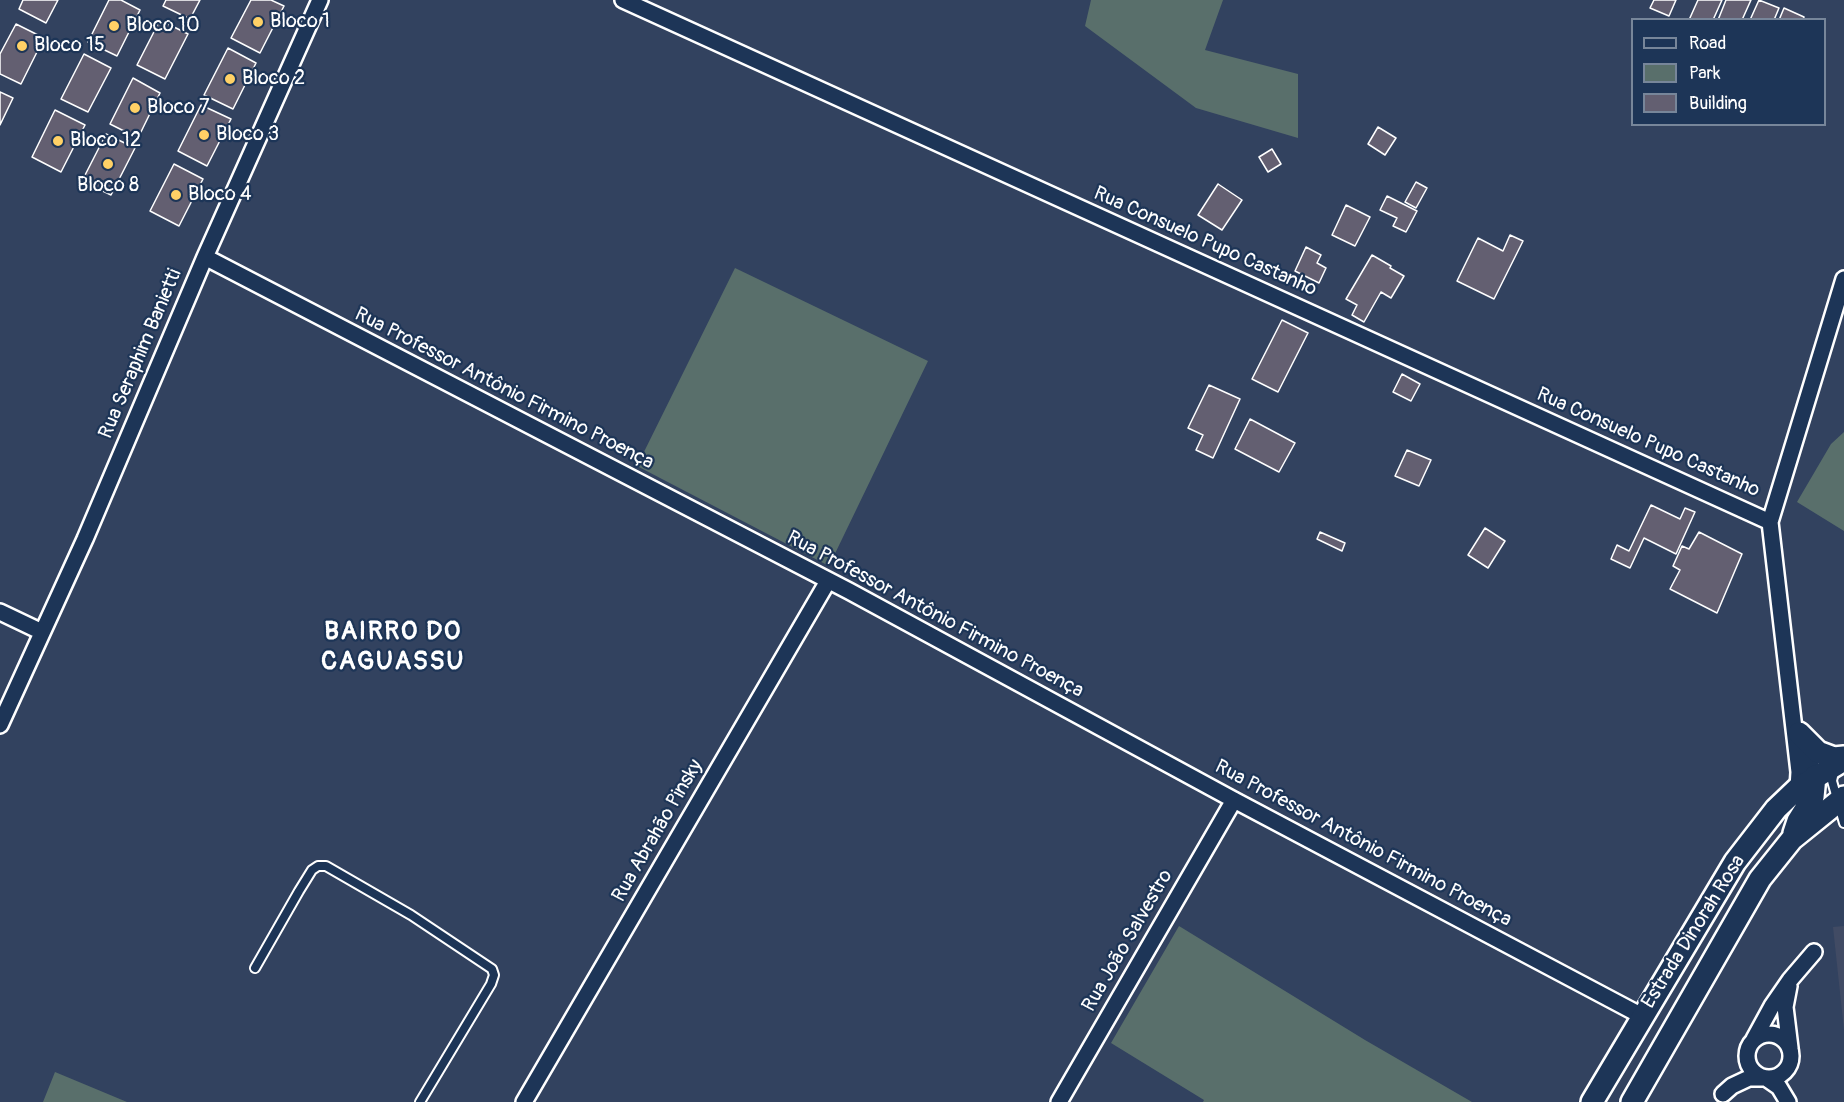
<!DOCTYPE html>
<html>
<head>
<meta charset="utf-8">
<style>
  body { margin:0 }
  #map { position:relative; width:1844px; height:1102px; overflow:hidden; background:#32425f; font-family:Pangolin,sans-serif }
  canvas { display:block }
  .legend { position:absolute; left:1631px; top:18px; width:195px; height:108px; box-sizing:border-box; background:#1d3557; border:2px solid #77869a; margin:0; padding:8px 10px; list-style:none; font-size:18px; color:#fff }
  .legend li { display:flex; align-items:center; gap:12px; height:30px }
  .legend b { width:30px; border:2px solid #77869a }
</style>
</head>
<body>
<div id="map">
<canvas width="1844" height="1102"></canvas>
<ul class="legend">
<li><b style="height:8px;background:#1d3557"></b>Road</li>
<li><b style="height:16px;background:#596f6b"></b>Park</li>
<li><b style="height:16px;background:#635f71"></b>Building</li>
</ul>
</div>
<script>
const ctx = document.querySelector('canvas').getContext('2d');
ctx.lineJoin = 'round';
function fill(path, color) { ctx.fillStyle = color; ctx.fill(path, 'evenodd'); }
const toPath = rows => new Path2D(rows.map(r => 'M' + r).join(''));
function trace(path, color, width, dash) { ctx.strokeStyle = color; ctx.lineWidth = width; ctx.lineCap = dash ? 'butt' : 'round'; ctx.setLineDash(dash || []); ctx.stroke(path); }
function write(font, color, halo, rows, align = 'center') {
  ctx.font = font + ' Pangolin,sans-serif'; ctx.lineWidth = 4.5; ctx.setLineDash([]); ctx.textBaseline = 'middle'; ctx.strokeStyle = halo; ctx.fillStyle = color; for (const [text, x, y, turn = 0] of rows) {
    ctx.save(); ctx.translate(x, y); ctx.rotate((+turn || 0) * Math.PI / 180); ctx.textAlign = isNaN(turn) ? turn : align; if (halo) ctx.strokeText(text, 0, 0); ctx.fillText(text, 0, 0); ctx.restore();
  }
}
fill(toPath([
  [1844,926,1844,1030,1833,927]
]), '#414b64');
fill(toPath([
  [1091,0,1223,0,1205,50,1298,74,1298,138,1196,108,1085,26],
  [735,268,928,361,829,566,637,466],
  [1844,432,1844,531,1797,502,1831,444],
  [1179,926,1365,1040,1472,1102,1203,1102,1204,1100,1111,1043],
  [55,1072,127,1102,43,1102]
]), '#596f6b');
const building = toPath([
  [23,0,58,0,46,23,19,9,23,0],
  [109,0,121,0,140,10,117,56,88,42,109,0],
  [166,0,200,0,190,19,163,6,166,0],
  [251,0,271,0,284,6,260,53,231,38,251,0],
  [1654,0,1676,0,1669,16,1650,8,1654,0],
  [1698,0,1722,0,1713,20,1689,20,1698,0],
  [1726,0,1751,0,1742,20,1718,20,1726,0],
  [1759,0,1779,8,1774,20,1750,20,1759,0],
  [1784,8,1804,17,1803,20,1779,20,1784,8],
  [160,20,188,34,165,79,137,65,160,20],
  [16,24,44,38,21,84,0,74,0,54,16,24],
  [228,48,256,63,233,109,204,95,228,48],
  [84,54,111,68,88,112,61,99,84,54],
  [133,78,160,93,138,138,110,124,133,78],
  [0,92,13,98,0,125,0,92],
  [201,105,231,119,207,166,178,151,201,105],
  [55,110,85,125,61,172,32,157,55,110],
  [1378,127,1396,138,1385,155,1368,144,1378,127],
  [106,134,135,148,111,195,82,181,106,134],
  [1272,149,1281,164,1268,172,1259,157,1272,149],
  [174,164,203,179,179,226,150,211,174,164],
  [1416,182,1427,188,1416,208,1405,202,1416,182],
  [1218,184,1242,200,1222,230,1198,215,1218,184],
  [1387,196,1417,211,1406,232,1393,226,1397,218,1380,210,1387,196],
  [1346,205,1370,217,1355,246,1332,235,1346,205],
  [1510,235,1523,241,1494,299,1457,281,1478,238,1503,251,1510,235],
  [1306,247,1321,255,1317,263,1326,268,1319,283,1295,271,1306,247],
  [1372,255,1391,266,1390,268,1404,276,1391,298,1381,292,1364,322,1352,315,1357,305,1346,299,1372,255],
  [1282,320,1308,333,1278,392,1252,379,1282,320],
  [1402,374,1420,384,1411,401,1393,392,1402,374],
  [1209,385,1240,399,1213,458,1196,450,1203,435,1188,428,1209,385],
  [1250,419,1295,443,1279,472,1235,449,1250,419],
  [1407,450,1431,460,1419,486,1395,476,1407,450],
  [1651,505,1680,519,1685,508,1695,512,1676,554,1644,538,1630,568,1611,559,1617,545,1629,551,1651,505],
  [1485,528,1505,541,1488,568,1468,555,1485,528],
  [1320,532,1345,543,1342,551,1317,539,1320,532],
  [1699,532,1742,554,1717,613,1670,589,1680,570,1673,566,1682,546,1689,549,1699,532]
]);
fill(building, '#635f71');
trace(building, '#fff', 1.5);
const service = toPath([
  [1834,772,1832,781,1844,823],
  [255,968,299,891,312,870,318,866,326,866,411,915,492,969,494,975,491,984,420,1102]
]);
const minor = toPath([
  [623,0,1770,522],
  [205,257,849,591,1234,800,1642,1016],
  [0,612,42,632],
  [0,725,85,539,205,257,320,0],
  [1801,739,1815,776],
  [1798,788,1799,772,1770,522,1844,279],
  [1789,986,1785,1007,1790,1048],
  '1747 1056a22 22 0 1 1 44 0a22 22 0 1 1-44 0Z',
  [1754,1039,1772,1006,1790,980,1814,952],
  [1723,1094,1732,1086,1749,1078,1766,1078,1779,1087,1788,1102],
  [524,1102,828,581],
  [1059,1102,1234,800]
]);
const secondary = toPath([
  [1799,733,1818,752,1834,758,1844,757],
  [1794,833,1798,821,1813,797,1815,776],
  [1592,1102,1735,862,1776,809,1798,788,1844,760],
  [1632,1102,1760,879,1792,839,1844,797]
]);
trace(service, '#fff', 12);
trace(minor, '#fff', 20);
trace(secondary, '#fff', 26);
trace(service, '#1d3557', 8);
trace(minor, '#1d3557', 15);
trace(secondary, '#1d3557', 21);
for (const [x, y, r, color] of [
  [258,22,6,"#ffd166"],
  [114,26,6,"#ffd166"],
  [22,46,6,"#ffd166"],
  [230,79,6,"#ffd166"],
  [135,108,6,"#ffd166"],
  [204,135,6,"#ffd166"],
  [58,141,6,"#ffd166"],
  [108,164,6,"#ffd166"],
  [176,195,6,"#ffd166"]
]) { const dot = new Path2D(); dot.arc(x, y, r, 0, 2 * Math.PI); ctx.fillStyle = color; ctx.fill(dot); trace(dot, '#1d3557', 2); }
write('20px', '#fff', '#1d3557', [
  ["Bloco 1",270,22],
  ["Bloco 10",126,26],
  ["Bloco 15",34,46],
  ["Bloco 2",242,79],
  ["Bloco 7",147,108],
  ["Bloco 3",216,135],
  ["Bloco 12",70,141],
  ["Bloco 8",108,186,"center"],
  ["Bloco 4",188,195]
], 'left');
write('20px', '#fff', '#1d3557', [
  ["Rua Consuelo Pupo Castanho",1205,242,24],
  ["Rua Seraphim Banietti",141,354,-67],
  ["Rua Professor Antônio Firmino Proença",504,389,27],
  ["Rua Consuelo Pupo Castanho",1648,443,24],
  ["Rua Professor Antônio Firmino Proença",935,615,28],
  ["Rua Abrahão Pinsky",658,831,-60],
  ["Rua Professor Antônio Firmino Proença",1363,844,28],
  ["Estrada Dinorah Rosa",1694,932,-58],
  ["Rua João Salvestro",1128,941,-60]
]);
ctx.letterSpacing = '1.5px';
write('bold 26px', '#fff', '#1d3557', [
  ["BAIRRO DO",393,632],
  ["CAGUASSU",393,662]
]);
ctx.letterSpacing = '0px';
</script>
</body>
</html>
